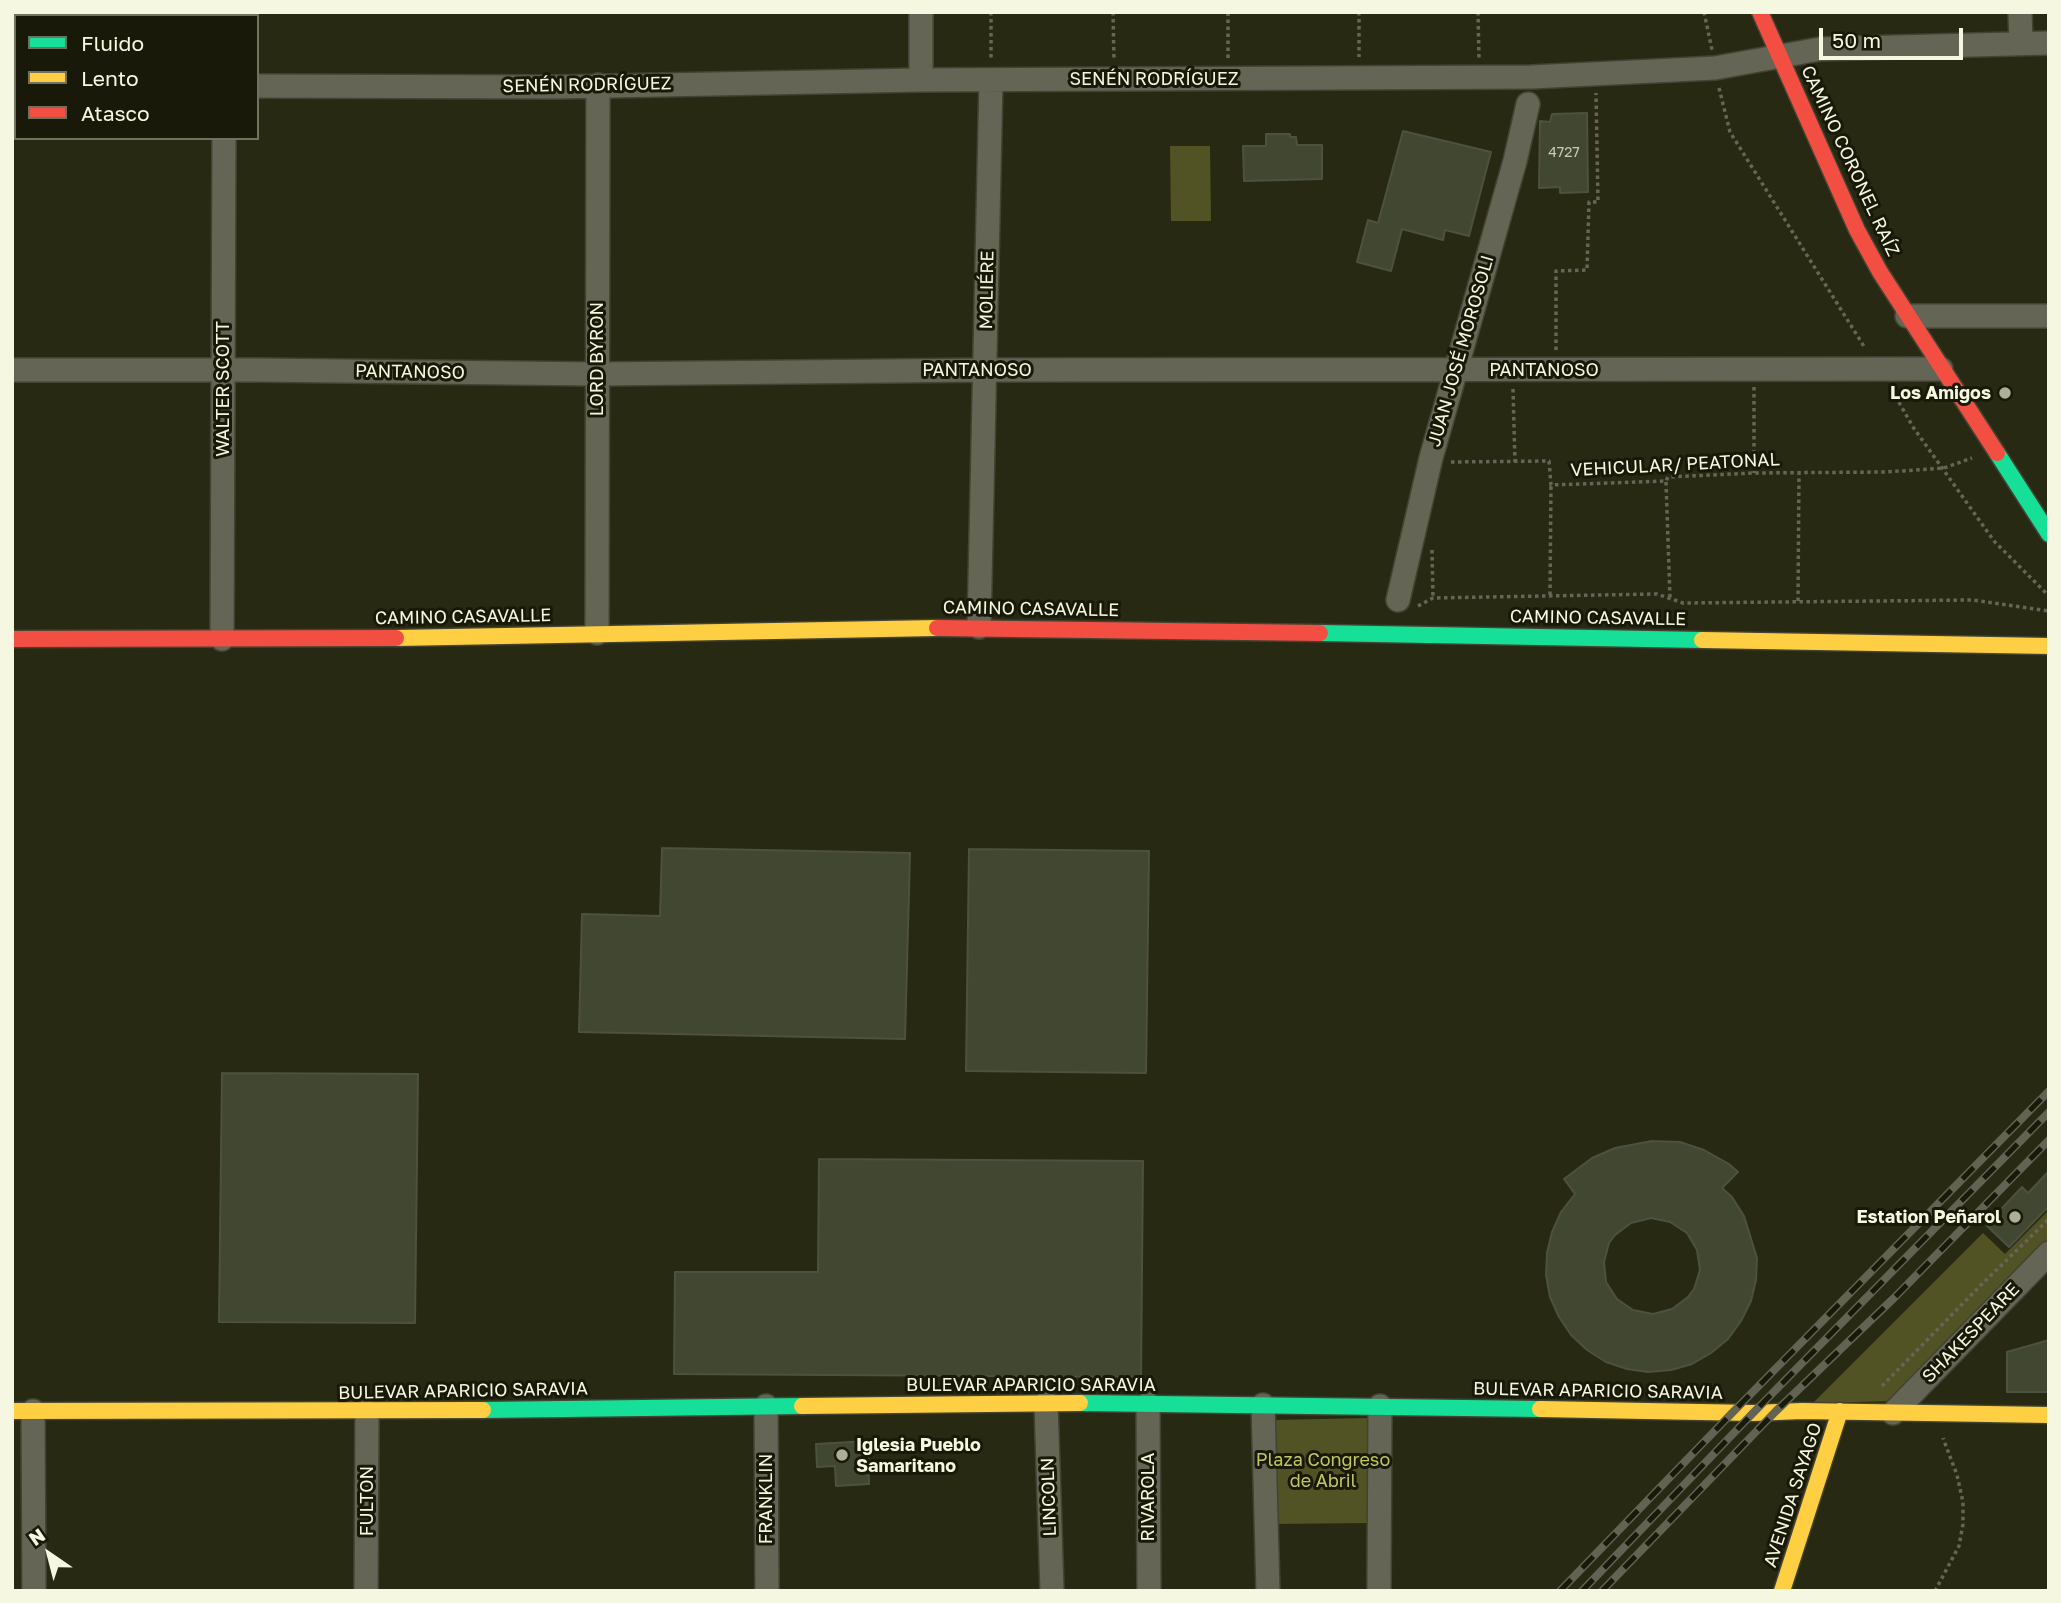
<!DOCTYPE html>
<html>
<head>
<meta charset="utf-8">
<style>
  body { margin:0 }
  #map { position:relative; width:2061px; height:1603px; overflow:hidden; background:#282912; font-family:"Golos Text",sans-serif }
  canvas { display:block }
  .frame { position:absolute; inset:0; border:14px solid #f5f7e1; pointer-events:none }
  .legend { position:absolute; left:14px; top:14px; width:245px; height:126px; box-sizing:border-box; background:#181908; border:2px solid #70725f; margin:0; padding:9px 12px; list-style:none; font-size:21px; color:#f5f7e1 }
  .legend li { display:flex; align-items:center; gap:14px; height:35px }
  .legend b { width:35px; border:2px solid #70725f }
  .north { position:absolute; left:14px; top:1519px; width:70px; height:70px; -webkit-text-stroke:5px #181908; paint-order:stroke; rotate:325deg; font-size:19px; font-weight:700; line-height:28px; text-align:center; color:#f5f7e1 }
  .north::after { content:''; display:block; margin:auto; width:24px; height:32px; background:#f5f7e1; clip-path:polygon(50% 0,100% 100%,50% 72%,0 100%) }
  .scale { position:absolute; left:1819px; top:28px; width:144px; height:32px; box-sizing:border-box; border:4px solid #f5f7e1; border-top:0; padding-left:9px; font-size:21px; line-height:24px; white-space:nowrap; color:#f5f7e1; -webkit-text-stroke:5px #181908; paint-order:stroke }
</style>
</head>
<body>
<div id="map">
<canvas width="2061" height="1603"></canvas>
<div class="frame"></div>
<ul class="legend">
<li><b style="height:9px;background:#16e098"></b>Fluido</li>
<li><b style="height:9px;background:#ffcf43"></b>Lento</li>
<li><b style="height:9px;background:#f24e42"></b>Atasco</li>
</ul>
<div class="north">N</div>
<div class="scale">50 m</div>
</div>
<script>
const ctx = document.querySelector('canvas').getContext('2d');
ctx.lineJoin = 'round';
function fill(path, color) { ctx.fillStyle = color; ctx.fill(path, 'evenodd'); }
const toPath = rows => new Path2D(rows.map(r => 'M' + r).join(''));
function trace(path, color, width, dash) { ctx.strokeStyle = color; ctx.lineWidth = width; ctx.lineCap = dash ? 'butt' : 'round'; ctx.setLineDash(dash || []); ctx.stroke(path); }
function write(font, color, halo, rows, align = 'center') {
  ctx.font = font + ' "Golos Text",sans-serif'; ctx.lineWidth = 6; ctx.setLineDash([]); ctx.textBaseline = 'middle'; ctx.strokeStyle = halo; ctx.fillStyle = color; for (const [text, x, y, turn = 0] of rows) {
    ctx.save(); ctx.translate(x, y); ctx.rotate((+turn || 0) * Math.PI / 180); ctx.textAlign = isNaN(turn) ? turn : align; if (halo) ctx.strokeText(text, 0, 0); ctx.fillText(text, 0, 0); ctx.restore();
  }
}
fill(toPath([
  [1170,146,1210,146,1211,221,1171,221],
  [2049,1210,2049,1244,1895,1401,1813,1403,1983,1233,2005,1254],
  [1370,1418,1372,1523,1273,1524,1273,1420]
]), '#515325');
const building = toPath([
  [1587,113,1588,192,1560,193,1560,187,1539,188,1540,121,1550,122,1552,114,1587,113],
  [1403,131,1491,152,1469,236,1445,230,1443,240,1402,229,1391,271,1357,262,1368,220,1378,223,1403,131],
  [1266,134,1290,134,1290,137,1296,137,1297,145,1322,145,1322,179,1244,181,1243,146,1266,146,1266,134],
  [662,848,910,853,905,1039,579,1032,582,914,660,916,662,848],
  [969,849,1149,851,1146,1073,966,1071,969,849],
  [222,1073,418,1074,415,1323,219,1322,222,1073],
  [1652,1141,1680,1142,1704,1150,1729,1164,1738,1172,1722,1188,1732,1197,1744,1216,1757,1258,1756,1280,1751,1301,1741,1321,1728,1339,1711,1353,1692,1364,1671,1370,1648,1372,1627,1369,1606,1362,1587,1350,1571,1335,1559,1317,1550,1297,1546,1275,1547,1253,1552,1232,1561,1212,1575,1194,1564,1179,1592,1158,1615,1148,1652,1141],
  [1651,1218,1670,1222,1687,1233,1697,1250,1700,1270,1694,1289,1688,1297,1672,1309,1653,1314,1633,1310,1617,1299,1606,1282,1604,1262,1609,1243,1615,1235,1631,1223,1651,1218],
  [819,1159,1143,1161,1141,1377,674,1374,675,1272,818,1272,819,1159],
  [2049,1171,2049,1206,2009,1247,1986,1225,2022,1187,2028,1193,2049,1171],
  [2049,1340,2048,1392,2007,1392,2007,1352,2049,1340],
  [868,1441,869,1484,836,1486,835,1466,817,1467,816,1444,868,1441]
]);
fill(building, '#424731');
trace(building, '#4d5140', 2);
const street = toPath([
  [2020,12,2021,43],
  [921,80,921,12],
  [257,86,556,87,921,80,1531,77,1715,68,1820,49,2049,43],
  [12,90,16,90],
  [1907,316,2049,316],
  [12,370,256,370,597,374,985,370,1941,369],
  [1398,600,1431,458,1515,161,1528,104],
  [979,627,991,80],
  [597,633,598,85],
  [222,639,224,138],
  [1046,1403,1052,1591],
  [1148,1404,1149,1591],
  [1263,1405,1268,1591],
  [766,1406,767,1591],
  [33,1411,34,1591],
  [1893,1413,2049,1253],
  [366,1591,367,1412],
  [1379,1591,1380,1406]
]);
const fast = toPath([
  [1997,453,2049,534],
  [1320,633,1702,640],
  [1080,1403,1540,1409],
  [483,1410,802,1406]
]);
const slow = toPath([
  [396,638,937,628],
  [1702,640,2049,646],
  [802,1406,1080,1403],
  [1540,1409,1753,1413,1802,1411,2049,1415],
  [12,1411,483,1410],
  [1782,1591,1840,1411]
]);
const jam = toPath([
  [1760,12,1857,230,1880,272,1997,453],
  [937,628,1320,633],
  [12,639,396,638]
]);
trace(street, '#424332', 26);
trace(fast, '#424332', 19);
trace(slow, '#424332', 19);
trace(jam, '#424332', 19);
trace(toPath([
  [991,12,991,59],
  [1113,12,1114,59],
  [1359,12,1359,57],
  [1478,12,1479,58],
  [1704,12,1712,50],
  [1228,58,1228,12],
  [1719,88,1730,132,1865,348],
  [1556,350,1556,271,1587,270,1589,202,1598,202,1596,93],
  [1754,387,1754,473],
  [1513,389,1515,462],
  [1892,390,1913,427,1994,541,2049,596],
  [1451,462,1549,461,1551,485,1666,481,1668,477,1754,473,1886,472,1944,468,1972,458],
  [1666,482,1670,598],
  [1432,550,1433,598],
  [1550,595,1551,485],
  [1798,601,1799,473],
  [1418,606,1433,598,1657,594,1683,603,1972,600,2049,611],
  [1882,1386,1984,1282,2049,1219],
  [1935,1591,1959,1546,1963,1524,1963,1502,1957,1475,1943,1438]
]), '#656658', 3.5, [3.5, 3.5]);
trace(street, '#646555', 23);
trace(fast, '#16e098', 16);
trace(slow, '#ffcf43', 16);
trace(jam, '#f24e42', 16);
const rail = toPath([
  [1560,1591,1732,1413,2049,1091],
  [1582,1591,1753,1413,2049,1112],
  [1602,1591,1776,1411,1894,1298,2049,1140]
]);
trace(rail, '#626353', 8);
trace(rail, '#181908', 5, [16]);
for (const [x, y, r, color] of [
  [2005,393,7,"#adaf99"],
  [2015,1217,7,"#adaf99"],
  [842,1455,7,"#adaf99"]
]) { const dot = new Path2D(); dot.arc(x, y, r, 0, 2 * Math.PI); ctx.fillStyle = color; ctx.fill(dot); trace(dot, '#181908', 2.5); }
write('14px', '#c8cbb5', null, [
  ["4727",1564,153]
]);
write('18px', '#f5f7e1', '#181908', [
  ["SENÉN RODRÍGUEZ",1154,79],
  ["SENÉN RODRÍGUEZ",587,85,-1],
  ["CAMINO CORONEL RAÍZ",1850,161,65],
  ["MOLIÉRE",987,290,-89],
  ["JUAN JOSÉ MOROSOLI",1461,351,-74],
  ["LORD BYRON",597,359,-90],
  ["PANTANOSO",977,370],
  ["PANTANOSO",1544,370],
  ["PANTANOSO",410,372,1],
  ["WALTER SCOTT",223,389,-90],
  ["VEHICULAR/ PEATONAL",1675,465,-3],
  ["CAMINO CASAVALLE",1031,609,1],
  ["CAMINO CASAVALLE",463,617,-1],
  ["CAMINO CASAVALLE",1598,618,1],
  ["SHAKESPEARE",1971,1333,-46],
  ["BULEVAR APARICIO SARAVIA",1031,1385],
  ["BULEVAR APARICIO SARAVIA",463,1391,-1],
  ["BULEVAR APARICIO SARAVIA",1598,1391,1],
  ["AVENIDA SAYAGO",1793,1495,-72],
  ["LINCOLN",1049,1497,-92],
  ["RIVAROLA",1148,1497,-90],
  ["FRANKLIN",766,1499,-90],
  ["FULTON",367,1501,-90]
]);
write('bold 18px', '#f5f7e1', '#181908', [
  ["Los Amigos",1991,393],
  ["Estation Peñarol",2001,1217],
  ["Iglesia Pueblo",856,1445,"left"],
  ["Samaritano",856,1466,"left"]
], 'right');
write('18px', '#c1c662', '#181908', [
  ["Plaza Congreso",1323,1460],
  ["de Abril",1323,1481]
]);
</script>
</body>
</html>
